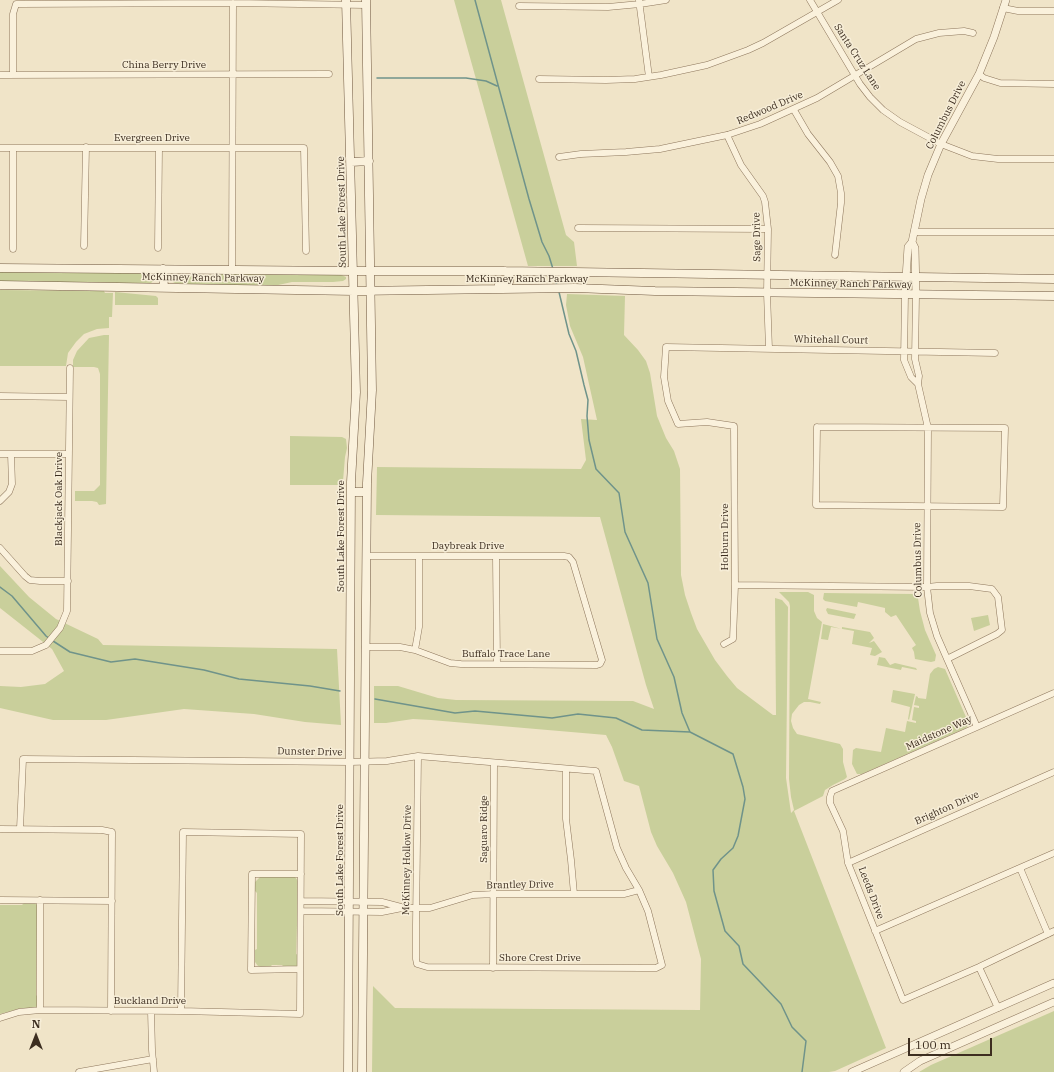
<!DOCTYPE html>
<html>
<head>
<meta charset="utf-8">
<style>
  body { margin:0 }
  #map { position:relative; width:1054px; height:1072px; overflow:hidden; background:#f0e4c8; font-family:"IBM Plex Serif",serif }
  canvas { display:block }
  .north { position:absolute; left:16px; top:1016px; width:40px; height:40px; -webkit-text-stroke:3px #f7eed8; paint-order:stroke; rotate:0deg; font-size:11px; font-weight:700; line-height:16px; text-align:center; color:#3d2e20 }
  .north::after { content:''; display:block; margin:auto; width:14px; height:18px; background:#3d2e20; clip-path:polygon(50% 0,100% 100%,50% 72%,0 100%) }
  .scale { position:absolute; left:908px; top:1038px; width:84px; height:18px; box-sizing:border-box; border:2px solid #3d2e20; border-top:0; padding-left:5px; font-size:12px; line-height:14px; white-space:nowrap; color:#3d2e20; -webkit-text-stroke:3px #f7eed8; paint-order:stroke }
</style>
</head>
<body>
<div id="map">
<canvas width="1054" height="1072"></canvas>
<div class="north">N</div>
<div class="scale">100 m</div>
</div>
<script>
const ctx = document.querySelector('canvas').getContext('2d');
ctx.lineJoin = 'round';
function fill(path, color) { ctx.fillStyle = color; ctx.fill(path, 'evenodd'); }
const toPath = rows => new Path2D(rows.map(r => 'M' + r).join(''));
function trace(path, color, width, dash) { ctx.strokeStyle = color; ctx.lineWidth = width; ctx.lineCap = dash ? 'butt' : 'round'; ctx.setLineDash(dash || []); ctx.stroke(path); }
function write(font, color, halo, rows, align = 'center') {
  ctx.font = font + ' "IBM Plex Serif",serif'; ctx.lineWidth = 3; ctx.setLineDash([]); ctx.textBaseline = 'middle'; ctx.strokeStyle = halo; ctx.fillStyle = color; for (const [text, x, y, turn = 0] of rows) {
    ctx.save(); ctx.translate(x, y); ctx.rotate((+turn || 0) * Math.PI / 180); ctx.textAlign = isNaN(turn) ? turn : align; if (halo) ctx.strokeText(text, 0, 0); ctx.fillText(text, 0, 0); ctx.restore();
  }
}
fill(toPath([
  [454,0,501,0,566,235,574,242,577,266,528,266],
  [0,271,148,273,153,276,154,280,151,283,146,283,0,282],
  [236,273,339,274,346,277,346,279,343,281,333,282,292,282,269,287,213,286,175,283,169,280,174,277,181,276,200,276],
  [0,290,104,291,105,293,113,293,112,317,109,317,109,328,97,329,84,334,76,342,68,353,66,366,0,366],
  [115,292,156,296,158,298,158,305,115,305],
  [567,294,625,296,624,335,638,350,646,361,650,373,657,416,666,438,674,451,680,469,681,575,685,595,691,613,697,629,715,660,727,676,737,688,773,715,776,715,775,598,782,600,788,607,786,778,791,813,794,810,791,797,789,779,790,606,789,602,779,592,808,592,814,595,814,611,817,618,822,622,808,699,821,702,820,704,810,702,804,702,799,705,792,714,791,721,793,728,797,734,840,744,843,749,843,762,847,777,845,779,833,785,825,790,823,796,794,811,886,1048,835,1071,829,1072,372,1072,373,986,395,1008,700,1010,701,959,686,902,673,873,657,846,651,832,639,786,624,781,612,747,606,735,431,720,413,719,386,723,374,723,374,686,398,686,438,698,456,700,633,701,654,709,646,685,600,517,376,515,377,467,581,469,586,460,581,419,597,420,583,357,570,326,566,305],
  [104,335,109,335,106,504,99,505,97,502,92,501,75,501,75,491,94,491,100,485,100,374,98,368,94,367,73,367,73,360,77,351,89,338],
  [290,436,342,437,346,439,347,448,345,457,343,481,341,483,338,485,290,485],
  [0,566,29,597,56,619,98,639,103,645,337,649,341,725,305,722,254,714,184,709,106,720,53,720,0,708,0,686,21,687,45,684,64,671,52,649,0,608],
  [824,593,914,594,918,598,920,611,925,630,936,655,935,661,931,662,915,659,914,652,912,648,916,645,896,615,891,617,885,612,885,608,858,602,857,607,825,601,823,599],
  [827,608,856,614,854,619,828,614,826,610],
  [988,615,990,625,974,631,971,618],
  [823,624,842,629,842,627,870,632,874,638,869,643,874,641,882,652,875,656,870,655,872,648,852,644,854,631,831,627,828,640,821,639],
  [879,657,885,658,890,665,895,663,916,668,917,670,902,667,901,670,877,665],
  [938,667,945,669,969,724,966,728,862,774,857,774,852,764,853,750,856,748,881,752,886,728,905,732,907,721,916,723,916,721,912,720,914,707,919,708,919,706,914,705,916,696,918,697,918,698,926,699,930,674,934,669],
  [893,690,915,694,909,720,908,719,910,707,891,702],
  [260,877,295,877,298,881,298,923,297,925,296,954,298,955,298,963,296,967,284,967,282,965,272,965,270,967,261,967,258,966,255,962,255,950,257,949,257,893,255,891,255,882],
  [24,903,35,903,38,906,39,913,37,917,36,995,38,997,38,1005,35,1009,24,1010,22,1008,0,1014,0,905,22,905],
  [1054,1011,1054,1072,919,1072,931,1065]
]), '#c9cf9b');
trace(toPath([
  [475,0,529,199,542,242,549,256,553,269],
  [377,78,466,78,486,81,497,86],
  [554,274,557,286],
  [559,292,569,334,576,351,584,385,588,400,587,416,589,440,596,469,619,493,625,532,648,583,657,639,674,677,682,713,690,732],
  [0,587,12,596,46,636,50,639],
  [53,641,70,652,111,662,135,659,204,670,239,679,310,686,340,691],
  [375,699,455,713,475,711,552,718,578,714,616,718,642,730,690,732,733,754,743,787,745,799,738,836,733,848,721,859,713,870,714,891,725,931,739,946,743,964,781,1004,792,1027,806,1041,802,1072]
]), '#6f938a', 1.5);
const minor = toPath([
  [639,0,649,77],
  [810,0,860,84,870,97,883,110,900,122,941,144,972,156,998,159,1054,159],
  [519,6,608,7,640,4,666,0],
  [1003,8,1018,11,1054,11],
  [979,74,984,78,1000,83,1054,84],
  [0,75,329,74],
  [13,75,13,14,16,4,19,4,233,3,366,5],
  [539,79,606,80,635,79,661,75,707,65,748,50,763,43,838,0],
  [794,110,808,134,830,162,838,176,841,193,841,203,835,255],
  [727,135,741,165,763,196,765,202,768,229,767,293,769,349],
  [0,148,304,148,306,251],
  [559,157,581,154,626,152,660,149,727,135,760,124,817,98,916,39,939,33,964,31,973,33],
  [578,228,768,229],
  [914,232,1054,232],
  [84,246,86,147],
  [158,248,159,148],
  [13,249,13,148],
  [232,269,233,3],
  [905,294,904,360,911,377,918,384],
  [916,295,915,359,919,376,918,384,928,428,927,587,930,613,937,636,977,727],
  [0,396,69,397],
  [817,427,1005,428,1003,507,816,505,817,427],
  [0,454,69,454],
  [0,501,9,492,12,484,11,454],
  [0,548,25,576,30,580,40,581,68,581],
  [496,556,497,664],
  [735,585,927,587,937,586,969,586,992,589,998,597,1002,630,997,634,947,659],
  [724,644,733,639,735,585,734,426,707,422,678,424,668,401,664,377,666,347,995,353],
  [365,647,400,647,415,650,450,663,461,664,597,665,600,664,602,660,573,562,569,557,564,556,366,556],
  [415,650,419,627,419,556],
  [0,651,32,651,46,645,60,628,67,611,70,368],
  [1054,693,832,791,830,797,830,803,843,831,848,863,903,1000,979,967,1054,931],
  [566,769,566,819,571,860,574,894],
  [0,829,102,830,112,832,111,1011],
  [20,829,23,759,350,762,387,761,418,756,596,771,617,848,626,868,639,890,648,911,662,965,656,968,644,968,427,967,417,964,416,959,416,925,418,756],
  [848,863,1054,772],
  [1020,868,1048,934],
  [0,900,112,901],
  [301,901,382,902,401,907],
  [301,911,382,912,402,908,430,908,473,895,496,894,624,894,639,890],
  [875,931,1054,853],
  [979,967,998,1008],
  [493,968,494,763],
  [300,969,251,970,252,874,301,874],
  [40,1010,40,900],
  [151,1011,152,1050,154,1072],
  [0,1018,19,1012,40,1010,181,1011,300,1014,301,834,183,832,181,1011],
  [79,1072,153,1059]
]);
const tertiary = toPath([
  [912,242,915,248,916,295],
  [905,294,908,247,912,242,921,199,928,175,941,144,979,74,994,37,1006,0],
  [852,1072,1054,983],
  [904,1072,920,1061,1054,1002]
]);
const secondary = toPath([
  [346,0,356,392,351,482,348,1072],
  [351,162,369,161],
  [0,268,354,271,505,271,1054,279],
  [163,269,164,288],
  [0,285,354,291,575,288,655,291,1054,296],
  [499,285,507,284,509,282,509,274,505,271],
  [351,492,367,492],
  [362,1072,367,483,372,390,366,0]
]);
trace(minor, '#8d765c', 7);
trace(tertiary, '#8d765c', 8);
trace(secondary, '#6f573f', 9);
trace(minor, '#faf1dc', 6);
trace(tertiary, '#faf1dc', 7);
trace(secondary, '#faf1dc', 8);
write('10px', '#3d2e20', '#f7eed8', [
  ["Santa Cruz Lane",857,57,57],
  ["China Berry Drive",164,65],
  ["Redwood Drive",770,108,-23],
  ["Columbus Drive",946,115,-63],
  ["Evergreen Drive",152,138],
  ["South Lake Forest Drive",342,212,-91],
  ["Sage Drive",757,237,-91],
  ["McKinney Ranch Parkway",203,278,1],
  ["McKinney Ranch Parkway",527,279],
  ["McKinney Ranch Parkway",851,284,1],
  ["Whitehall Court",831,340,1],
  ["Blackjack Oak Drive",59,499,-90],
  ["South Lake Forest Drive",341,536,-90],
  ["Holburn Drive",725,537,-90],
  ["Daybreak Drive",468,546],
  ["Columbus Drive",918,560,-91],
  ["Buffalo Trace Lane",506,654],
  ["Maidstone Way",939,733,-24],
  ["Dunster Drive",310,752,1],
  ["Brighton Drive",947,808,-24],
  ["Saguaro Ridge",484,829,-90],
  ["South Lake Forest Drive",340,860,-90],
  ["McKinney Hollow Drive",407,860,-89],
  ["Brantley Drive",520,885,-1],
  ["Leeds Drive",871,893,69],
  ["Shore Crest Drive",540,958],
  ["Buckland Drive",150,1001]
]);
</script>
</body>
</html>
